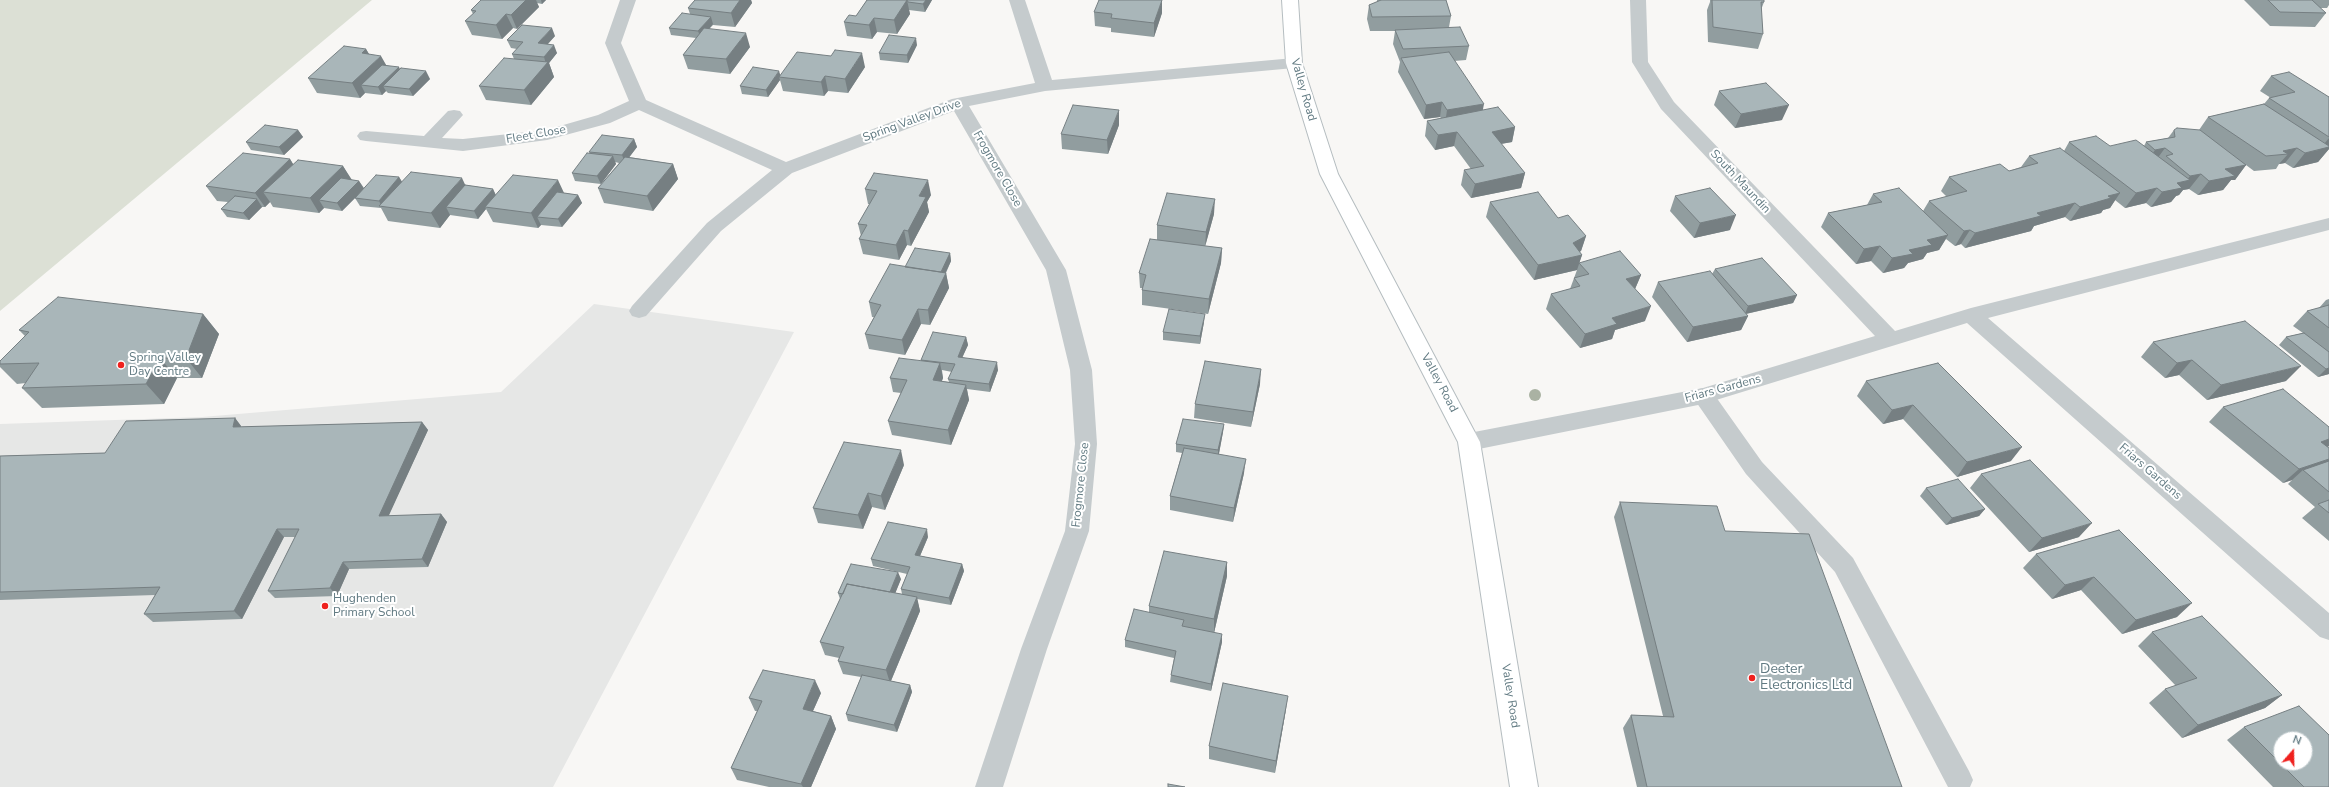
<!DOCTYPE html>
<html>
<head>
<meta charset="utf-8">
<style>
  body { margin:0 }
  #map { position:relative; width:2329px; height:787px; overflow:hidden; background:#f8f7f5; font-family:"Nunito Sans",sans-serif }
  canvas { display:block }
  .north { position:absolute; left:2273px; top:731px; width:40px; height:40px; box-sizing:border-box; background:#fff; border:1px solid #c0cacd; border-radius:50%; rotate:20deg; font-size:11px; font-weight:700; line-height:16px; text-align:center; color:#617a82 }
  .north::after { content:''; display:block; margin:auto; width:14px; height:18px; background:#ef211e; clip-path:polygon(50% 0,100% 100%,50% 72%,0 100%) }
</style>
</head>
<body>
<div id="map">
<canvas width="2329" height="787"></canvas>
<div class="north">N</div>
</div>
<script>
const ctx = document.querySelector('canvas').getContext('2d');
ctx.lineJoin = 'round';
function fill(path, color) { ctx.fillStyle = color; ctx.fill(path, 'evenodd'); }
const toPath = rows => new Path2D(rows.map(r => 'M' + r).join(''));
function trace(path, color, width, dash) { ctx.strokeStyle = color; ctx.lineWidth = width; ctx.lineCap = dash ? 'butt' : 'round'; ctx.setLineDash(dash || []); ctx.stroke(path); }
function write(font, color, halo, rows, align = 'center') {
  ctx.font = font + ' "Nunito Sans",sans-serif'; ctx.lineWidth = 4; ctx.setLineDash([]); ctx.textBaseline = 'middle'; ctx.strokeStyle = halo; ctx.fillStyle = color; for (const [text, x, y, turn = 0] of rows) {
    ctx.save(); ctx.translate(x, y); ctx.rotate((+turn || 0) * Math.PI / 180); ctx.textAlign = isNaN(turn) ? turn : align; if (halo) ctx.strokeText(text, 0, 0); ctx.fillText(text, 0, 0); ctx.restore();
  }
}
fill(toPath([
  [594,304,794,332,553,787,0,787,0,424,202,417,501,392]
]), '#e6e7e6');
fill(toPath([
  [0,0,372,0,0,311]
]), '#dce0d5');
const secondary = toPath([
  [1282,0,1298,0,1302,63,1338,174,1480,442,1538,787,1510,787,1458,442,1320,174,1286,63,1282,0]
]);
trace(secondary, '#b5bdc0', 2);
fill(toPath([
  [1703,388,1711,390,1762,462,1853,558,1969,771,1973,780,1970,787,1948,787,1835,572,1746,474,1692,396,1695,390,1703,388]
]), '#c5cbcd');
fill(toPath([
  [620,0,636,0,621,43,646,100,786,162,952,99,1035,83,1009,0,1025,0,1052,80,1294,58,1300,59,1302,63,1300,67,1294,68,1045,91,969,106,1066,270,1092,370,1097,444,1089,531,1047,649,1003,787,975,787,1021,649,1065,531,1075,444,1070,370,1046,270,954,111,792,173,721,231,646,316,639,318,632,316,629,311,632,306,707,223,772,170,639,110,610,123,547,140,463,151,366,141,360,140,357,136,360,132,366,131,424,136,448,111,454,110,460,111,463,115,442,138,463,139,509,134,546,130,598,115,629,101,605,43,620,0],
  [1630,0,1646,0,1648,62,1674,102,1895,331,1971,308,2329,218,2329,230,1988,318,2329,613,2329,640,2320,637,1967,323,1703,404,1469,451,1461,448,1458,442,1461,436,1469,433,1703,388,1875,336,1661,109,1632,62,1630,0]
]), '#c5cbcd');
fill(secondary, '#fff');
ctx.fillStyle = '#aab2a3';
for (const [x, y] of [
  [1535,395]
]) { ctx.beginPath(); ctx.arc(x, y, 6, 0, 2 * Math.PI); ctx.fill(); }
fill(toPath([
  [481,0,546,0,542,4,537,3,539,7,517,29,513,28,502,39,472,35,465,21,473,14,471,10],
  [695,0,751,0,752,3,735,27,713,25,709,29,750,47,730,74,688,69,683,55,696,38,671,35,669,28,690,14,688,8],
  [867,0,932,0,925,12,909,10,910,14,897,34,877,32,872,39,847,36,844,22,856,16],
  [1377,0,1446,0,1451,16,1449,27,1469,46,1466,60,1454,61,1483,110,1515,127,1512,142,1501,144,1525,173,1521,188,1471,198,1461,185,1464,170,1471,169,1454,146,1435,150,1425,136,1427,121,1441,118,1440,117,1424,119,1398,72,1400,62,1393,44,1395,31,1370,31,1367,19,1369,5,1377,2],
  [1710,0,1764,0,1764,2,1761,10,1763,34,1758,49,1708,42,1707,10,1710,2],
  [2244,0,2329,0,2329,5,2327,8,2320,8,2326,13,2315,27,2270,26],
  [1094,12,1162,13,1154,37,1111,32,1111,28,1095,26],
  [555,36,548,44,557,53,549,63,554,77,531,105,486,100,479,86,514,59,512,54,517,49,511,48,507,40],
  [917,45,908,63,880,60,879,53],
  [366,49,369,54,386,65,430,79,413,96,388,93,386,91,382,95,365,93,360,98,317,93,308,78],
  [865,67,848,93,828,91,824,96,783,91,780,80,768,97,742,94,740,86,780,76],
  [2271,76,2328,97,2329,96,2329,149,2318,162,2293,168,2285,163,2279,164,2276,169,2254,171,2246,165,2235,180,2231,180,2223,190,2198,195,2189,189,2183,190,2179,195,2176,196,2171,202,2151,207,2146,203,2125,208,2115,200,2110,208,2103,210,2101,213,2070,221,2065,217,2034,226,2031,231,1965,248,1961,244,1955,246,1946,239,1939,250,1927,253,1923,259,1908,263,1904,268,1883,273,1871,261,1856,264,1821,227,1828,213,1867,205,1873,194,1923,211,1929,201,1947,197,1941,191,1949,177,2009,171,2021,167,2029,156,2064,151,2069,142,2110,146,2144,146,2146,142,2168,138,2174,130,2199,130,2208,117,2264,104,2269,98,2271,98,2260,91],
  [1719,91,1782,120,1735,128,1714,105],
  [1119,125,1108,154,1062,149,1061,134],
  [298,130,303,137,284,155,251,150,246,142],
  [634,139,637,147,629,157,673,164,678,179,653,211,604,203,598,188,619,163,615,162,616,164,601,184,575,181,572,173,590,153,589,152],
  [290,159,293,164,343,166,351,180,359,181,364,188,399,177,402,182,465,185,493,189,496,195,564,193,578,195,582,203,562,227,541,225,538,228,493,222,486,209,478,219,450,215,440,228,388,221,381,208,360,206,355,198,358,195,342,211,324,208,319,213,273,207,270,202,265,207,262,207,249,220,227,217,221,209,228,202,217,201,206,186],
  [865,189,931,195,927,202,929,212,911,246,907,245,899,260,863,254,859,239,861,236,858,224,870,204,868,204],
  [1675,196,1730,230,1694,238,1670,211],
  [1490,202,1558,218,1586,236,1581,251,1579,252,1582,255,1579,263,1641,275,1635,289,1645,321,1615,330,1612,339,1580,348,1546,309,1551,294,1570,289,1577,270,1534,280,1486,217],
  [1214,214,1205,246,1222,248,1221,263,1208,314,1142,305,1142,288,1140,288,1139,273,1157,240,1157,225],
  [950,253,951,261,946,273,949,288,930,325,921,324,905,355,869,349,865,334,874,317,872,317,869,302,905,267],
  [1715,269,1797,295,1793,303,1746,314,1748,316,1741,330,1687,342,1652,297,1658,282,1712,274],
  [2329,299,2329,374,2318,377,2279,345,2286,337,2303,333,2293,326,2307,311,2319,308,2326,300],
  [203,314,219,334,202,378,177,378,164,404,42,408,22,388,26,383,17,384,0,367,0,361,25,336,19,330],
  [1204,322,1200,344,1163,340,1163,332],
  [966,337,968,345,962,357,998,370,990,392,967,389,969,400,951,445,892,435,888,421,901,393,893,392,890,378,921,361,921,360],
  [942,370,952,372,948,379,949,382,942,381,943,378],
  [2153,342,2286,381,2207,400,2179,375,2165,378,2141,357],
  [1938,363,2011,461,1957,477,1903,419,1883,424,1857,396,1866,381],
  [1260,384,1251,427,1194,418,1195,404],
  [2223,407,2329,427,2329,446,2327,447,2329,448,2329,541,2302,518,2315,507,2288,484,2292,480,2283,483,2209,422],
  [235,418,241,426,241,427,422,422,428,430,388,516,441,514,447,522,428,567,349,569,337,596,275,598,268,591,295,537,284,537,242,619,153,622,144,614,155,595,0,600,0,456,105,453],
  [1224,424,1223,432,1219,454,1244,473,1233,522,1170,510,1170,496,1182,453,1176,452,1176,444],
  [904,465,885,510,872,507,863,529,818,523,813,508],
  [1981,474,2079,537,2029,552,1970,488],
  [1926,488,1985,509,1979,516,1946,525,1920,496],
  [1620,502,1725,531,1902,787,1637,787,1623,728,1631,715,1663,716,1614,517],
  [2119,530,2177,617,2122,634,2081,590,2052,599,2023,568,2036,554],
  [928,537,920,556,962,564,964,571,951,605,917,599,920,611,891,681,910,685,912,692,897,732,848,721,846,714,861,677,843,674,838,661,839,658,825,655,820,642,840,599,838,593,901,579,895,593,902,594,901,589,907,574,873,566,871,559],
  [1227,562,1227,576,1214,633,1222,642,1211,691,1170,682,1171,675,1174,658,1125,647,1125,640,1149,612,1149,606],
  [2152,632,2282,695,2265,708,2182,738,2149,703,2165,689,2176,686,2138,646],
  [821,693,813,711,831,716,836,729,811,787,769,787,737,780,731,768,757,711,755,711,749,698],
  [1286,709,1275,773,1209,759,1209,746],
  [2244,727,2329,787,2273,787,2227,740]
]), '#919d9f');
fill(toPath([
  [526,0,536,0,539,7,517,29,511,15],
  [541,0,546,0,542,4],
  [740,0,751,0,752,3,735,27,731,13],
  [907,0,910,14,897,34,894,20],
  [926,0,932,0,925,12,923,4],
  [1162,0,1162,13,1154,37,1154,23],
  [506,14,513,28,502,39,496,25],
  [711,17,713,24,701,39,698,31],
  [874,18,877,32,872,39,869,25],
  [552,28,555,36,541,51,538,43],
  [746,33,750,47,730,74,726,59],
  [916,38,917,45,908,63,907,55],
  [554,45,557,53,549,63,554,77,531,105,524,90,546,64,544,57],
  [366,49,374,63,381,56,389,70,361,85,365,93,360,98,352,83,362,53],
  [862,53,865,67,848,93,845,79],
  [399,67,403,75,383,86,386,91,382,95,378,87],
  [426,71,430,79,413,96,409,89],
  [779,71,781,77,779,77,780,80,768,97,766,90],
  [825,76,828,91,824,96,821,82],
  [1442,102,1440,117,1424,119,1426,105],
  [1484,104,1481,119,1445,124,1447,110],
  [1789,105,1782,120,1735,128,1741,114],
  [1119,110,1119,125,1108,154,1107,140],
  [1515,127,1512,142,1488,146,1492,132],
  [298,130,303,137,284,155,279,147],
  [1457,132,1454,146,1435,150,1438,135],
  [2329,138,2329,149,2318,162,2293,168,2305,153,2319,150],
  [634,139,637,147,625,163,622,155],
  [2165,148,2154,163,2145,164,2155,150],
  [2297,148,2285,163,2279,164,2288,154,2283,151],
  [613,156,616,164,601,184,597,176],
  [290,159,299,174,263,192,270,202,265,207,255,193],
  [673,164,678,179,653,211,647,196],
  [2246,165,2235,180,2231,180,2223,190,2198,195,2209,181,2225,169],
  [343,166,352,180,319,200,324,208,319,213,310,198],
  [1525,173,1521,188,1471,198,1475,184],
  [2201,174,2189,189,2183,190,2179,195,2176,196,2171,202,2151,207,2162,192,2177,183,2186,181,2190,176],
  [399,177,404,185,382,207,379,201],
  [462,178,469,193,446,207,450,215,440,228,431,213],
  [558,180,565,195,537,217,541,225,538,228,531,213],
  [928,180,931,195,927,202,929,212,911,246,908,231,919,196],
  [359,181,364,189,342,211,337,203],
  [2157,188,2146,203,2125,208,2136,193],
  [493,189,496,196,485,207,486,209,478,219,474,211],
  [2120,193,2110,208,2103,210,2101,213,2070,221,2080,207,2108,196],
  [578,195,582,203,562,227,558,219],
  [257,199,262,207,249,220,243,213],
  [1215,199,1214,214,1205,247,1206,232],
  [2075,203,2065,217,2034,226,2031,231,1965,248,1975,233,2037,213],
  [1736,215,1730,230,1694,238,1700,223],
  [904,230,907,245,899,260,896,245],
  [1970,230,1961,244,1955,246,1964,231],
  [1948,235,1939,250,1927,253,1923,259,1908,263,1904,268,1883,273,1892,258,1927,240],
  [1586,236,1581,251,1568,258,1573,243],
  [1880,246,1871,261,1856,264,1864,249],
  [1222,248,1221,263,1208,314,1209,299],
  [950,253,951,261,942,280,941,272],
  [1582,255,1577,270,1534,280,1538,265],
  [946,273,949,288,930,325,928,310],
  [1641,275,1635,289,1626,279],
  [1797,295,1793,303,1745,314,1748,306],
  [1651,306,1645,321,1615,330,1612,339,1580,348,1585,334,1612,318],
  [918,309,921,324,905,355,902,340],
  [203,314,219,334,202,378,186,358],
  [1205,314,1204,322,1200,344,1200,336],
  [1748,316,1741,330,1687,342,1693,327],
  [966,337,968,345,959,365,958,357],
  [160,358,177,378,164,404,146,384],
  [2192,360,2179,375,2165,378,2177,363],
  [997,362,998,370,990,392,989,384],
  [940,363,943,378,936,394,933,380],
  [2301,366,2286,381,2207,400,2221,385],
  [2329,368,2329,374,2318,377,2326,369],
  [1261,369,1260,384,1251,427,1253,412],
  [966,385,969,400,951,445,948,430],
  [1913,405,1903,419,1883,424,1892,410],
  [235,418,241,426,239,435,233,427],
  [422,422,428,430,385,524,379,516],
  [1224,424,1223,432,1218,458,1218,450],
  [2329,439,2329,446,2324,450,2321,442],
  [2022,447,2011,461,1957,477,1967,462],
  [901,450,904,465,885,510,881,496],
  [1246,459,1244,473,1233,522,1234,508],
  [2329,459,2329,465,2303,470,2292,480,2283,483,2299,469],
  [868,493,872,507,863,529,858,515],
  [1985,509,1979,516,1946,525,1952,518],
  [441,514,447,522,428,567,422,559],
  [2092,523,2079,537,2029,552,2042,538],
  [277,529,284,537,242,619,234,611],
  [927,529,928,537,917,563,915,555],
  [343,562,349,569,337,596,330,588],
  [1227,562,1227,576,1214,633,1214,619],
  [962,564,964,571,951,605,949,598],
  [898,572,901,579,891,604,888,597],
  [2094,577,2081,590,2052,599,2065,585],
  [917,597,920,611,890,683,886,670],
  [2192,603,2177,617,2122,634,2136,620],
  [1222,634,1222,642,1211,691,1211,684],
  [815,680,821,693,808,722,803,709],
  [910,685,912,692,897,732,894,725],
  [2282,695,2265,708,2182,738,2198,725],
  [1288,696,1286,709,1275,773,1276,761],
  [831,716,836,729,811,787,803,787,801,784]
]), '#767f82');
const building = toPath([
  [481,0,526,0,511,15,506,14,496,25,465,21,476,11,471,10,481,0],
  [695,0,740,0,731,13,688,8,695,0],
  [867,0,907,0,894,20,874,18,869,25,844,22,849,15,856,16,867,0],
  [907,0,926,0,923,4,908,2,907,0],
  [1099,0,1162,0,1154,23,1111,18,1112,14,1094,12,1099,0],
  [1381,0,1446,0,1451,16,1372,17,1369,5,1381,0],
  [1712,0,1764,0,1764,2,1761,2,1763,34,1713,27,1712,0],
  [2268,0,2312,0,2326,13,2280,12,2268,0],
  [682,13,711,17,698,31,669,28,682,13],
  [522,25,552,28,538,43,554,45,544,57,512,54,523,42,507,40,522,25],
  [1460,27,1469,46,1403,49,1395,30,1460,27],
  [704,28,746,33,726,59,683,55,704,28],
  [889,35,916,38,907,55,879,53,889,35],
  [344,46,366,49,362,53,381,56,352,83,308,78,344,46],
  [835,50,862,53,845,79,825,76,821,82,779,77,797,52,831,56,835,50],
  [1449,52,1484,104,1447,110,1442,102,1426,105,1401,58,1449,52],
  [504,58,548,62,524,90,479,86,504,58],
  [382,65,399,67,378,87,361,85,382,65],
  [753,67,779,71,766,90,740,86,753,67],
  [401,68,426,71,409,89,383,86,401,68],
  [2289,72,2329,97,2329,137,2269,98,2295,92,2271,76,2289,72],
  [1766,83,1789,105,1741,114,1719,91,1766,83],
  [2264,104,2329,146,2329,147,2305,153,2297,148,2283,151,2288,154,2266,156,2208,117,2264,104],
  [1073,105,1119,110,1107,140,1061,134,1073,105],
  [1498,107,1515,127,1492,132,1525,173,1475,184,1464,170,1484,166,1457,132,1438,135,1427,121,1498,107],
  [265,125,298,130,279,147,246,142,265,125],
  [2177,128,2200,130,2246,165,2225,169,2235,176,2209,181,2201,174,2190,176,2166,156,2173,154,2165,148,2155,150,2146,142,2175,137,2174,130,2177,128],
  [602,135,634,139,622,155,589,152,602,135],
  [2096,136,2110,146,2136,140,2190,180,2177,183,2182,188,2162,192,2157,188,2136,193,2069,142,2096,136],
  [2060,148,2120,193,2108,196,2111,198,2080,207,2075,203,2037,213,2041,216,1975,233,1970,230,1964,231,1929,201,1967,191,1949,177,2000,164,2009,171,2038,163,2029,156,2060,148],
  [243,153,290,159,255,193,206,186,243,153],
  [587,153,613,156,597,176,572,173,587,153],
  [625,157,673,164,647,196,598,188,625,157],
  [298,160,343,166,310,198,263,192,298,160],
  [411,172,462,178,431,213,379,206,411,172],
  [874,173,928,180,919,196,926,197,908,231,904,230,896,245,859,239,867,225,858,224,877,191,865,189,874,173],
  [376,175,399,177,379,201,355,198,376,175],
  [513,175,558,180,531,213,485,207,513,175],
  [341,178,359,181,337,203,319,200,341,178],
  [465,185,493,189,474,211,446,207,465,185],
  [1710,188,1736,215,1700,223,1675,196,1710,188],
  [1899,188,1948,235,1927,240,1932,245,1909,250,1913,254,1892,258,1880,246,1864,249,1828,213,1882,202,1873,194,1899,188],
  [557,192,578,195,558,219,537,217,557,192],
  [1538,192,1558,218,1568,215,1586,236,1573,243,1582,255,1538,265,1490,202,1538,192],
  [1167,193,1215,199,1206,232,1157,225,1167,193],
  [235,196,257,199,243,213,221,209,235,196],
  [1150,239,1222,248,1209,299,1142,290,1146,275,1139,273,1150,239],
  [915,248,950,253,941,272,905,267,915,248],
  [1620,251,1641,275,1626,279,1651,306,1612,318,1617,324,1585,334,1551,294,1580,286,1574,278,1589,274,1579,263,1620,251],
  [1762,258,1797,295,1748,306,1715,269,1762,258],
  [890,264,946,273,928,310,918,309,902,340,865,334,881,305,869,302,890,264],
  [1710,271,1748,316,1693,327,1658,282,1710,271],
  [58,297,203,314,186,358,160,358,146,384,22,388,39,363,0,364,0,361,29,332,19,330,58,297],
  [2329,305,2329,328,2307,311,2329,305],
  [1169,309,1205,314,1200,336,1163,332,1169,309],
  [2245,321,2301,366,2221,385,2192,360,2177,363,2153,342,2245,321],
  [933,332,966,337,958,357,997,362,989,384,948,379,955,364,921,360,933,332],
  [2304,333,2329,352,2329,368,2326,369,2286,337,2304,333],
  [899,358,940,363,933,380,966,385,948,430,888,421,907,380,890,378,899,358],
  [1205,361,1261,369,1253,412,1195,404,1205,361],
  [1938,363,2022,447,1967,462,1913,405,1892,410,1866,381,1938,363],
  [2283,389,2329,427,2329,439,2321,442,2329,448,2329,459,2299,469,2223,407,2283,389],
  [235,418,233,427,422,422,379,516,441,514,422,559,343,562,330,588,268,591,299,529,277,529,234,611,144,614,160,587,0,592,0,456,105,453,126,421,235,418],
  [1183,419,1224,424,1218,450,1176,444,1183,419],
  [844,442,901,450,881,496,868,493,858,515,813,508,844,442],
  [1184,448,1246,459,1234,508,1170,496,1184,448],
  [2030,460,2092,523,2042,538,1981,474,2030,460],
  [2329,461,2329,492,2303,470,2329,461],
  [1958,479,1985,509,1952,518,1926,488,1958,479],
  [2329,500,2329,513,2318,504,2329,500],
  [1620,502,1717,506,1725,531,1809,534,1902,787,1647,787,1631,715,1674,717,1620,502],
  [888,522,927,529,915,555,962,564,949,598,901,589,910,567,871,559,888,522],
  [2119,530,2192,603,2136,620,2094,577,2065,585,2036,554,2119,530],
  [1164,551,1227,562,1214,619,1149,606,1164,551],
  [851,564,898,572,890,592,847,584,843,594,838,593,851,564],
  [847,584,917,597,886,670,838,661,844,647,820,642,847,584],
  [1134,609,1184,620,1182,626,1222,634,1211,684,1171,675,1176,651,1125,640,1134,609],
  [2202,616,2282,695,2198,725,2165,689,2197,678,2152,632,2202,616],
  [763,670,815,680,803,709,831,716,801,784,731,768,762,701,749,698,763,670],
  [862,675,910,685,894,725,846,714,862,675],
  [1223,683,1288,696,1276,761,1209,746,1223,683],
  [2299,706,2329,735,2329,787,2304,787,2244,727,2299,706],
  [2281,739,2305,739,2305,763,2281,763,2281,739],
  [1168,784,1185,787,1168,787,1168,784]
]);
fill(building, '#a9b6b9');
trace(building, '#767f82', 1);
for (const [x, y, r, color] of [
  [121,365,4,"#ef211e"],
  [325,606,4,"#ef211e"],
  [1752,678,4,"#ef211e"]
]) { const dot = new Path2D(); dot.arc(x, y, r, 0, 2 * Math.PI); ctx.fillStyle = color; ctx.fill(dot); trace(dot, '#fff', 1.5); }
write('12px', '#617a82', '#fff', [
  ["Valley Road",1303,90,74],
  ["Spring Valley Drive",912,121,-20],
  ["Fleet Close",536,135,-10],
  ["Frogmore Close",997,169,60],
  ["South Maundin",1740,182,47],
  ["Valley Road",1439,383,62],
  ["Friars Gardens",1723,389,-15],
  ["Friars Gardens",2150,472,41],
  ["Frogmore Close",1081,485,-84],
  ["Valley Road",1510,696,81]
]);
write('12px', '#617a82', '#fff', [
  ["Spring Valley",129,358],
  ["Day Centre",129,372],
  ["Hughenden",333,599],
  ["Primary School",333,613]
], 'left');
write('14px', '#617a82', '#fff', [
  ["Deeter",1760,670],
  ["Electronics Ltd",1760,686]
], 'left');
</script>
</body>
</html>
